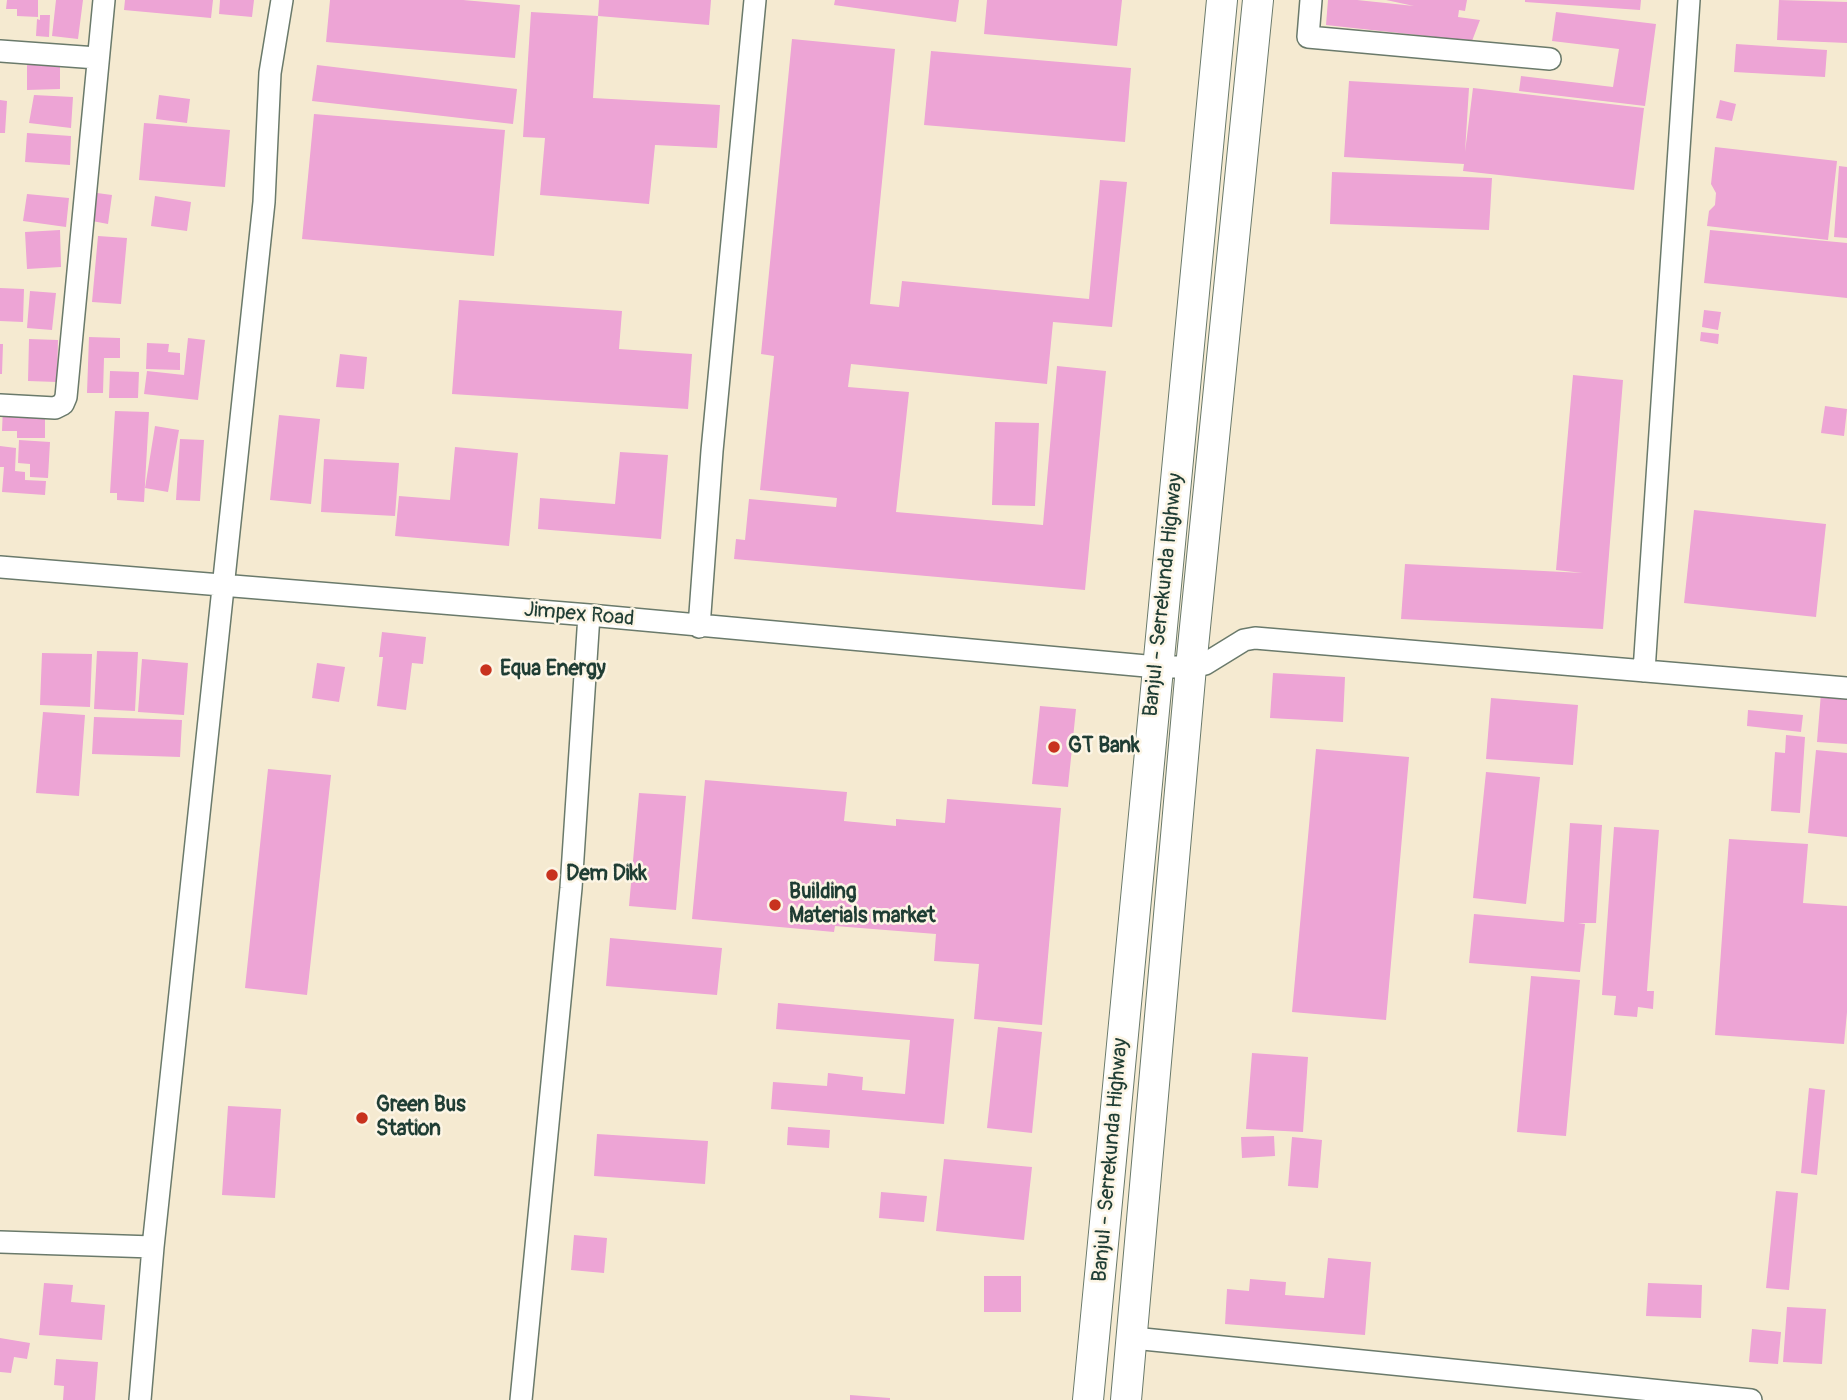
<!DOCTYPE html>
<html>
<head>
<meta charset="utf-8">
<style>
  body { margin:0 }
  canvas { display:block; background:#f5ead1 }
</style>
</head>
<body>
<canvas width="1847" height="1400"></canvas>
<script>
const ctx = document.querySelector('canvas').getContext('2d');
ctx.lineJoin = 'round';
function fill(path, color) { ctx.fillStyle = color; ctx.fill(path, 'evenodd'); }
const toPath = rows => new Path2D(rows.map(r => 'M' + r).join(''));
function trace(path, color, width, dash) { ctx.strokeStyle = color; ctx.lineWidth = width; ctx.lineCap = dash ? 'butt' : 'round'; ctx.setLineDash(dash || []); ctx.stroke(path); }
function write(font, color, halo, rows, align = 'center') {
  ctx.font = font + ' Pangolin,sans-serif'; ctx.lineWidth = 5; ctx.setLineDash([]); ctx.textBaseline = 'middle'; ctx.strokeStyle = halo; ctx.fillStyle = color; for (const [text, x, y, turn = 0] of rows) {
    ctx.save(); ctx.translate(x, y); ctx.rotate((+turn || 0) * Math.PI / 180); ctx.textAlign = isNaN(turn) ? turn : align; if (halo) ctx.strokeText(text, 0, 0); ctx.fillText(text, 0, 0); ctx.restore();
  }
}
fill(toPath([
  [7,0,38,0,38,17,17,16,17,9,6,9],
  [56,0,83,0,78,39,52,36],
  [125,0,213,0,211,18,124,10],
  [220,0,254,0,252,17,219,14],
  [330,0,463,0,520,5,515,58,326,42],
  [599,0,711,0,709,25,598,16],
  [835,0,959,0,956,22,834,5],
  [987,0,1122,0,1117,46,984,34],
  [1328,0,1357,0,1414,6,1386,0,1467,0,1465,11,1459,10,1458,17,1480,20,1472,41,1326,25],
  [1525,0,1641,0,1640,10,1525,2],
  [1779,0,1847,2,1847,43,1777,40],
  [531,12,598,16,593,98,720,105,717,148,655,145,649,204,540,195,545,138,523,137],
  [1556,12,1656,24,1645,106,1519,91,1521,76,1613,87,1619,49,1552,41],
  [40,15,50,15,49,37,36,36,37,19,40,20],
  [792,39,895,49,870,304,899,307,902,281,1089,299,1100,180,1127,182,1112,327,1053,322,1047,384,851,364,848,387,909,392,896,512,1043,525,1057,366,1106,371,1085,590,734,559,736,539,745,540,749,499,836,507,837,498,760,490,774,356,761,354],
  [1736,44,1827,50,1825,77,1734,72],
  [931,51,1131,68,1125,142,924,125],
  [27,62,60,62,60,89,27,90],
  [317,65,517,89,513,124,312,101],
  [1349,81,1469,88,1465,152,1473,88,1644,108,1634,190,1463,171,1464,164,1344,157],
  [34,95,73,97,71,128,29,123],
  [159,95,190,99,187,123,156,119],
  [0,100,7,101,5,133,0,133],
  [1720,100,1736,104,1732,121,1716,118],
  [314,114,505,130,494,256,302,239],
  [144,123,230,130,225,187,139,180],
  [27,133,71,136,70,165,25,162],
  [1715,147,1837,161,1828,240,1707,226,1709,211,1715,205,1716,193,1711,184],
  [1839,166,1847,167,1847,238,1834,237],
  [1332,172,1492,178,1489,230,1330,224],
  [97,193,112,195,108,224,92,221],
  [27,194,69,198,66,227,23,221],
  [155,196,191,202,187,231,151,226],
  [60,230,61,267,27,269,25,232],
  [1710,230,1847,243,1847,298,1704,283],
  [98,236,127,238,121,304,92,302],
  [0,288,24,289,23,322,0,321],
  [30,291,56,293,52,330,27,328],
  [459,300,622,311,619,349,692,354,688,409,452,394],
  [1704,310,1721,312,1718,330,1702,327],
  [1701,332,1719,334,1718,344,1700,341],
  [89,337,120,338,120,358,104,358,103,393,87,393],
  [188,338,205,340,198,400,144,394,147,371,184,375],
  [29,339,58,340,57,382,28,381],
  [147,343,169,344,168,352,180,353,180,370,146,369],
  [0,344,3,344,2,374,0,374],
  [340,354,367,357,364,389,336,387],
  [110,371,139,372,138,398,109,398],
  [1573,375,1623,380,1603,629,1401,619,1405,564,1583,573,1556,570],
  [1825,406,1847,409,1844,436,1821,433],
  [3,407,45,413,45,438,17,438,17,431,2,431],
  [115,411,149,412,144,502,117,500,117,493,110,493],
  [279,415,320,419,311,504,270,500],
  [995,422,1039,423,1035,506,992,505],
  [155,426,179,430,168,492,145,488],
  [180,439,204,440,200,501,176,500],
  [19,440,50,442,48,478,30,477,30,464,18,463],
  [0,446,16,448,15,471,25,472,25,480,46,481,45,495,2,492,4,467,0,467],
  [455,447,518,453,509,546,395,536,399,496,450,500],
  [620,452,668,455,661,539,538,529,540,498,615,504],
  [324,459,399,463,395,516,321,512],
  [1694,510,1826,524,1816,617,1684,603],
  [382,632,426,637,423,664,412,663,406,710,377,706,383,657,379,657],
  [97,651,138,652,135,711,94,709],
  [42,653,92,654,90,707,40,705],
  [142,659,188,663,184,715,138,712],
  [317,663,345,667,339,702,312,698],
  [1273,673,1345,677,1343,722,1270,718],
  [1821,693,1847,695,1847,744,1817,742],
  [1491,698,1578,705,1573,765,1486,759],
  [1040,706,1076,709,1068,787,1032,784],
  [1748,710,1803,715,1801,732,1747,726],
  [43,712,85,715,79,796,36,793],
  [94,717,182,720,180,757,92,754],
  [1786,735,1805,737,1800,813,1771,811,1775,752,1785,753],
  [1316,749,1409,757,1386,1020,1292,1012],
  [1816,750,1847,753,1847,837,1808,833],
  [268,769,331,775,307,995,245,988],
  [1486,772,1540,777,1526,904,1473,898],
  [705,780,847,792,844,821,896,826,896,819,945,823,947,799,1061,808,1042,1025,974,1019,979,964,934,961,936,934,835,926,834,932,692,919],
  [639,793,686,796,676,910,629,906],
  [1570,823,1602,825,1596,923,1578,923,1585,924,1580,972,1469,963,1474,914,1564,922],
  [1614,827,1659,830,1647,991,1654,991,1653,1009,1638,1007,1637,1017,1614,1015,1616,996,1602,995],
  [1729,839,1808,844,1803,903,1847,906,1847,1012,1844,1044,1715,1035],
  [610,938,722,948,717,995,606,986],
  [1531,976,1580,980,1566,1136,1517,1132],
  [778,1003,954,1019,944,1124,771,1109,773,1082,827,1086,828,1073,863,1077,862,1090,905,1094,910,1040,776,1029],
  [998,1027,1042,1032,1032,1133,987,1128],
  [1252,1053,1308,1057,1303,1132,1246,1129],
  [1809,1088,1825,1090,1817,1175,1801,1173],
  [228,1106,281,1109,275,1198,222,1195],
  [788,1127,830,1130,829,1148,787,1145],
  [597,1134,708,1141,705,1184,594,1176],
  [1274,1136,1275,1156,1242,1158,1241,1137],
  [1292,1137,1322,1140,1318,1188,1288,1186],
  [944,1159,1032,1167,1024,1240,936,1231],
  [1776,1191,1798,1193,1789,1290,1766,1288],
  [881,1192,927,1196,924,1222,879,1218],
  [574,1235,607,1238,604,1273,571,1270],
  [1328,1258,1371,1262,1365,1335,1225,1324,1227,1289,1249,1291,1250,1279,1286,1282,1285,1295,1324,1298],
  [984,1276,1021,1276,1021,1312,984,1312],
  [44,1283,73,1285,71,1302,105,1305,102,1340,39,1335],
  [1648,1283,1702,1285,1701,1318,1646,1316],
  [1787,1307,1826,1309,1822,1364,1783,1362],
  [1752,1329,1781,1332,1778,1364,1749,1362],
  [0,1338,30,1343,27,1359,14,1357,11,1373,0,1372],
  [56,1359,98,1362,95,1400,63,1400,64,1386,54,1385],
  [850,1395,890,1398,890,1400,850,1400]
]), '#eda4d5');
const minor = toPath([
  [1311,0,1308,37,1550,59],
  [0,51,97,58],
  [0,405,55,408,63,404,66,397,104,0],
  [0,567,589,615,1157,667,1191,667,1205,664,1244,640,1255,638,1847,688],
  [699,627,712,451,755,0],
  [1644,671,1689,0],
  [0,1242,153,1247],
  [1133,1338,1751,1400],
  [140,1400,153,1247,264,202,270,73,282,0],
  [521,1400,571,888,589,615]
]);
const highway = toPath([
  [1088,1400,1222,0],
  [1126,1400,1191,667,1258,0]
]);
trace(minor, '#6a7a6b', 24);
trace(highway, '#6a7a6b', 32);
trace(minor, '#fff', 21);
trace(highway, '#fff', 30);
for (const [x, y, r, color] of [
  [486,670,7,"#c8321e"],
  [1054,747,7,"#c8321e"],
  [552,875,7,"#c8321e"],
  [775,905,7,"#c8321e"],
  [362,1118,7,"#c8321e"]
]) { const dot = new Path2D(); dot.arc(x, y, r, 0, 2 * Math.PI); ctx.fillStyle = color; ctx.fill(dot); trace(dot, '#fcf5e5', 2.5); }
write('21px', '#1f3d34', '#fcf5e5', [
  ["Banjul - Serrekunda Highway",1164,595,-84],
  ["Jimpex Road",579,615,5],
  ["Banjul - Serrekunda Highway",1111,1160,-85]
]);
write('bold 21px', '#1f3d34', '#fcf5e5', [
  ["Equa Energy",500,670],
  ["GT Bank",1068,747],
  ["Dem Dikk",566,875],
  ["Building",789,893],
  ["Materials market",789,917],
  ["Green Bus",376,1106],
  ["Station",376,1130]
], 'left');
</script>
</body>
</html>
